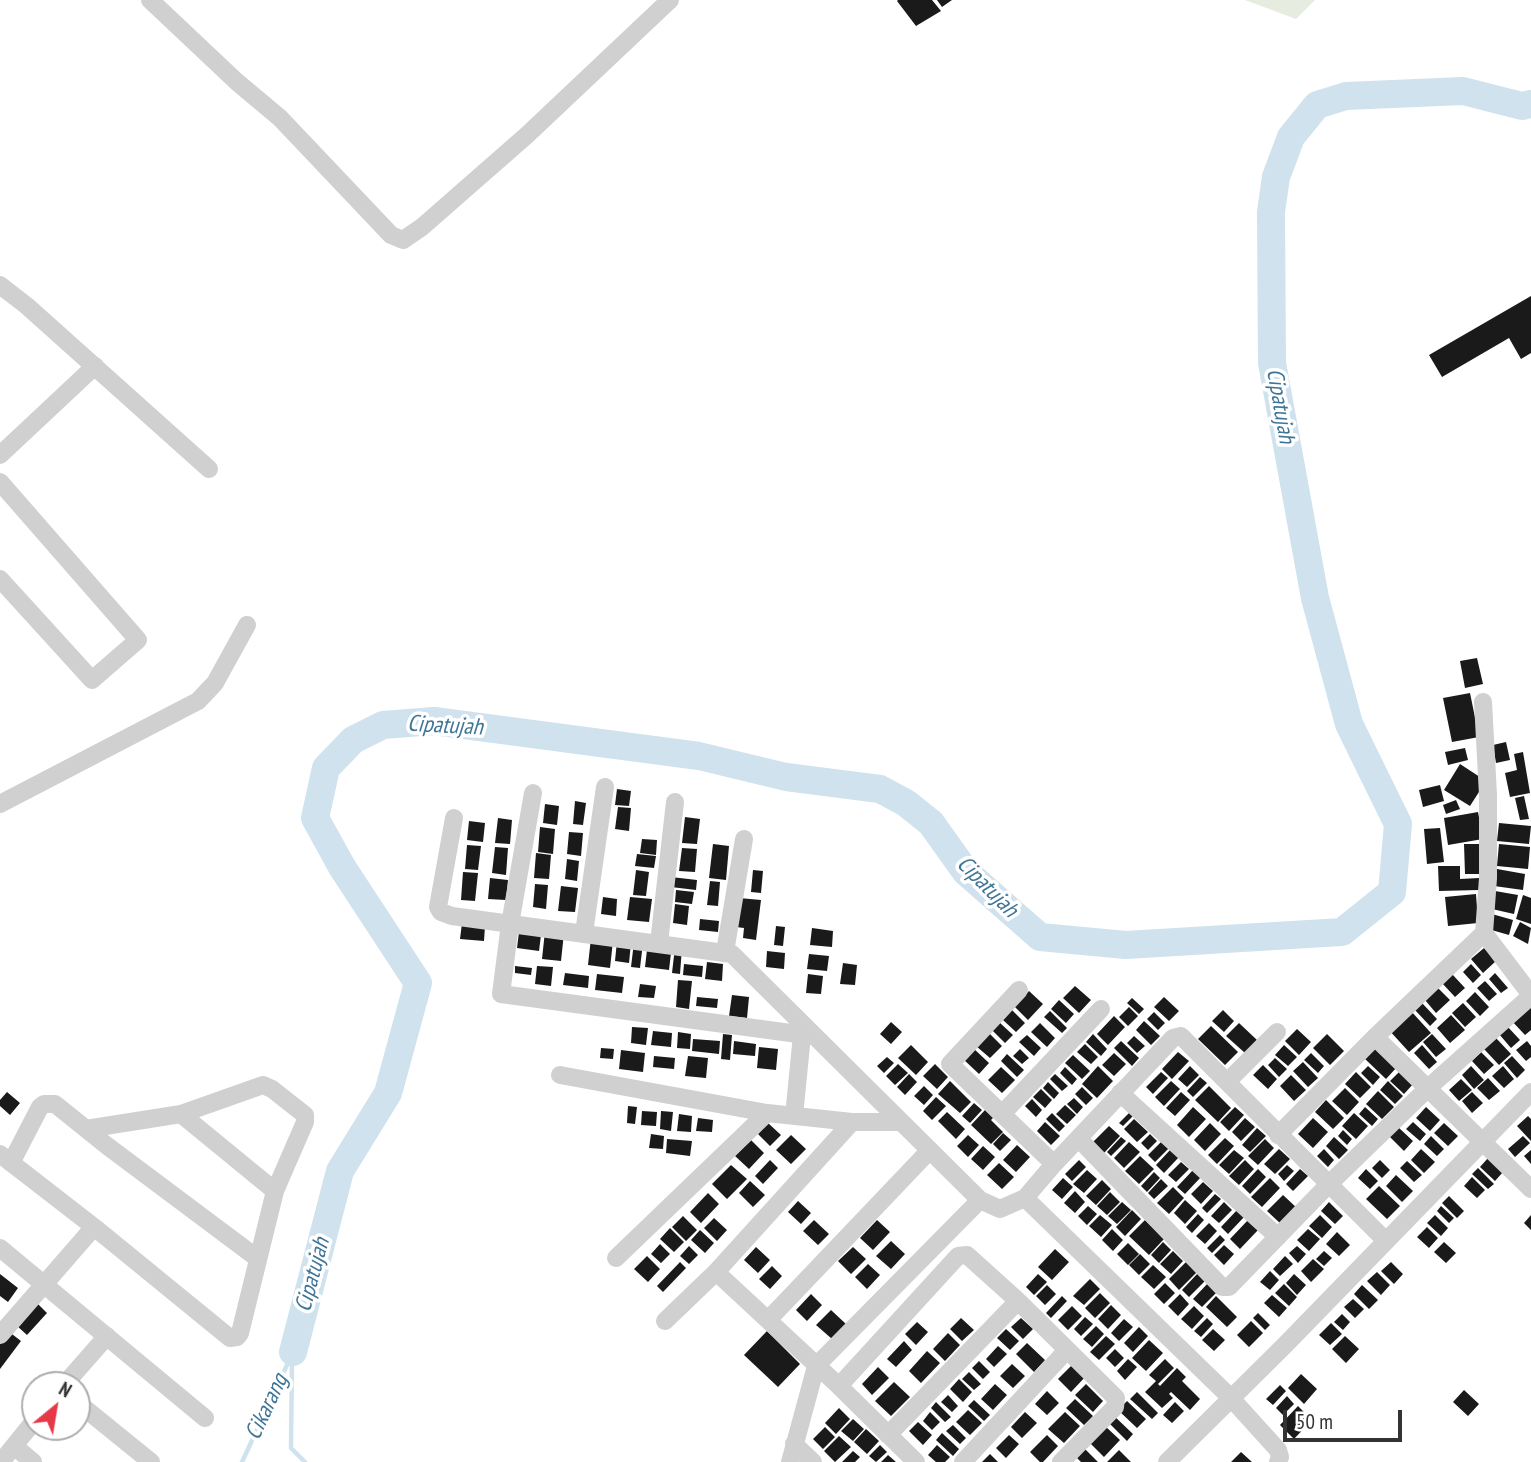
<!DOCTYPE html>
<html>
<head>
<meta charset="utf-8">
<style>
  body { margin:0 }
  #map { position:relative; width:1531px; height:1462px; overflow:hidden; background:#fff; font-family:"PT Sans Narrow",sans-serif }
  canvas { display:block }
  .north { position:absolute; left:21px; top:1371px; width:70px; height:70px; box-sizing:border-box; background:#fff; border:2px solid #adadad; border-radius:50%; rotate:30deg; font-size:19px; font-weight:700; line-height:28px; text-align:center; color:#333 }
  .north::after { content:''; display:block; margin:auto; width:24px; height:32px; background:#e63948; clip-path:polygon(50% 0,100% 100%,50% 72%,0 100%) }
  .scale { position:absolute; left:1283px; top:1410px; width:119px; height:32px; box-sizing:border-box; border:4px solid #333; border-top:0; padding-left:9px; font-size:21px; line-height:24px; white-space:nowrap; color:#333; -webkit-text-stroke:5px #fff; paint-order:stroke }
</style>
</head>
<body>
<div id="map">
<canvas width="1531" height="1462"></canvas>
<div class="north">N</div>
<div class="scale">50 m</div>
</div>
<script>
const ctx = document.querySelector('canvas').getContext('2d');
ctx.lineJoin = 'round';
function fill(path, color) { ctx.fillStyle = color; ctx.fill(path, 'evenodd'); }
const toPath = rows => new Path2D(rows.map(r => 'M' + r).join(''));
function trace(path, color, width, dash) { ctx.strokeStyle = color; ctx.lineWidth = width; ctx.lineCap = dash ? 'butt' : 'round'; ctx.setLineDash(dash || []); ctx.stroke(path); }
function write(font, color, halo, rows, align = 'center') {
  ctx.font = font + ' "PT Sans Narrow",sans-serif'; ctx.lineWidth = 7; ctx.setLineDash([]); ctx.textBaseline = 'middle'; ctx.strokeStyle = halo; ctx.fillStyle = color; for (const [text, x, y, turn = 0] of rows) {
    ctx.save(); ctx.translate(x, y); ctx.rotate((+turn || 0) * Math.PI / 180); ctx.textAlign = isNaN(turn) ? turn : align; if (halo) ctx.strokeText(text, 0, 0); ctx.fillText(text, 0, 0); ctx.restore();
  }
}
fill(toPath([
  [1245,0,1315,0,1296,19]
]), '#e6ecdf');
trace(toPath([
  [292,1357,291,1448,305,1462],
  [242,1462,293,1352]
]), '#cfe2ee', 4.5);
trace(toPath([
  [293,1352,340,1171,388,1093,418,983,342,867,315,818,326,768,353,740,383,725,434,721,699,756,786,777,880,789,906,803,931,823,966,872,1040,937,1126,945,1342,932,1392,892,1398,824,1349,724,1315,598,1272,363,1271,212,1276,177,1291,137,1317,105,1346,96,1463,91,1522,106,1531,104]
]), '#cfe2ee', 28);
fill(toPath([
  [898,0,932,0,941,11,916,26,897,1],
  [937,0,952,0,942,7],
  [1531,296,1531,353,1521,359,1509,338,1442,377,1429,355],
  [1477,658,1483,684,1465,688,1460,661],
  [1470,693,1479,737,1452,742,1443,698],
  [1506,742,1510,760,1496,763,1493,745],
  [1465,748,1468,760,1448,765,1445,752],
  [1523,752,1530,793,1510,797,1505,773,1517,770,1514,754],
  [1460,764,1486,781,1470,806,1444,790],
  [1440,785,1444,801,1423,807,1419,790],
  [617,789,631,791,629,806,615,805],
  [1524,796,1529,819,1520,820,1515,798],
  [1456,800,1460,809,1446,814,1443,805],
  [575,801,586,803,583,825,573,824],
  [545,804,559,806,557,825,543,823],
  [618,807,631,808,629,831,615,829],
  [1478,812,1483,839,1448,845,1444,818],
  [685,817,700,819,697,844,682,843],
  [498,818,512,820,510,844,495,843],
  [469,821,485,823,483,842,467,840],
  [1499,823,1531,826,1529,844,1497,841],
  [540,827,555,829,553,854,538,852],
  [1440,828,1444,862,1427,864,1424,829],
  [569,832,583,833,581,856,567,854],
  [642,839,657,840,656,855,640,853],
  [713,844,729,846,726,880,709,878],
  [1464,844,1482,844,1483,874,1465,874],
  [1499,844,1530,847,1528,869,1497,866],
  [467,845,481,846,478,870,465,869],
  [495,847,508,848,506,875,492,873],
  [682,848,697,849,695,872,679,871],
  [536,853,551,855,549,879,534,878],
  [637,854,656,856,654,868,635,866],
  [567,859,579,861,577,881,565,879],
  [1438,866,1460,866,1460,879,1479,878,1479,890,1439,891],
  [1497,869,1525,874,1523,890,1494,886],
  [636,870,649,872,646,896,633,895],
  [753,870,763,871,761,893,751,892],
  [463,872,478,873,475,901,461,900],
  [671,877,697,880,696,890,671,887],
  [490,878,508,880,506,900,488,899],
  [710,881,720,882,718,906,707,905],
  [535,884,548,885,546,909,533,907],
  [561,886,578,888,575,912,558,911],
  [676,890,694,892,692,904,675,902],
  [1495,891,1518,895,1514,914,1492,909],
  [1476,894,1478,923,1448,926,1445,897],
  [1523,895,1531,898,1531,924,1516,919],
  [603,897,617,899,616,916,601,914],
  [630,897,652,899,649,922,627,920],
  [739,898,761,900,756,940,743,938,744,928,736,927],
  [675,904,689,906,687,925,673,923],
  [1492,914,1513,920,1509,935,1488,929],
  [700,919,719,921,718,932,699,930],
  [1520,922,1531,928,1528,944,1513,936],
  [462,923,485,926,484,941,460,939],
  [776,926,785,927,783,946,774,945],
  [812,928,833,931,832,947,810,945],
  [545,931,564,933,561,961,542,959],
  [519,932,541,935,539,951,517,948],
  [591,938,613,941,610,968,588,965],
  [617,941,631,943,629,963,615,961],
  [634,942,643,943,640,968,631,967],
  [675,947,682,948,680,974,672,973],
  [1484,948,1496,961,1483,973,1471,959],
  [647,950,671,953,669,970,645,967],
  [767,951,785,953,784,969,766,967],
  [809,954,829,956,827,971,807,969],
  [707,962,723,964,722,981,705,979],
  [843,963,857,965,855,985,840,984],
  [684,964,703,966,702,977,683,975],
  [1471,964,1481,975,1473,983,1463,972],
  [515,966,532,968,531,975,515,973],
  [537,966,553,967,551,986,535,984],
  [565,973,589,976,588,988,563,985],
  [1495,973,1508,988,1501,993,1489,979],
  [597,974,624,977,622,993,595,990],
  [808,974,823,976,821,994,806,993],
  [1452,974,1465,988,1455,997,1442,983],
  [678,980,692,981,689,1009,676,1007],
  [1485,981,1497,994,1489,1001,1477,988],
  [640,984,656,986,654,998,638,997],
  [1075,986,1091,1000,1079,1013,1063,998],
  [1438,988,1450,1000,1436,1013,1425,1000],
  [1029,991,1043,1004,1028,1020,1014,1006],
  [1475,992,1489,1007,1480,1016,1466,1001],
  [732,995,749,997,747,1018,729,1016],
  [697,997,718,999,717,1008,696,1006],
  [1164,997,1179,1011,1169,1021,1154,1007],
  [1132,998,1144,1009,1139,1014,1127,1003],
  [1059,1000,1074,1014,1066,1023,1051,1009],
  [1422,1003,1437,1019,1430,1026,1415,1010],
  [1463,1003,1476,1017,1465,1027,1452,1013],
  [1527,1003,1531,1008,1531,1030,1525,1035,1510,1019],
  [1129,1007,1138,1016,1128,1026,1119,1017],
  [1012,1010,1025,1023,1016,1032,1003,1020],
  [1223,1010,1234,1021,1224,1032,1212,1021],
  [1410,1010,1431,1033,1409,1052,1388,1029],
  [1050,1011,1067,1028,1062,1033,1044,1017],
  [1154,1012,1165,1023,1158,1030,1147,1019],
  [1451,1015,1465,1030,1450,1043,1437,1028],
  [1114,1016,1125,1027,1108,1045,1097,1034],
  [1144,1021,1160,1036,1151,1045,1136,1030],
  [891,1022,902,1032,891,1044,880,1034],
  [999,1022,1013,1035,1005,1043,992,1030],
  [1040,1023,1055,1038,1047,1047,1031,1032],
  [1239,1023,1257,1040,1245,1053,1226,1036],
  [1211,1026,1238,1052,1225,1065,1198,1039],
  [1507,1026,1520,1040,1511,1048,1499,1034],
  [632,1027,648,1028,646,1045,631,1043],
  [1297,1029,1311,1042,1299,1055,1285,1041],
  [653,1031,672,1033,671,1047,651,1045],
  [678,1032,691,1034,690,1049,677,1048],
  [989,1033,1002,1046,990,1058,976,1046],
  [723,1034,732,1035,730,1060,721,1059],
  [1093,1034,1107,1049,1101,1056,1086,1042],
  [1327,1034,1344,1051,1330,1065,1313,1048],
  [1432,1034,1446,1049,1436,1057,1423,1042],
  [1027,1035,1041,1048,1034,1056,1019,1042],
  [1134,1036,1145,1046,1137,1053,1127,1043],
  [1496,1038,1511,1054,1499,1065,1484,1049],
  [693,1039,720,1041,719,1054,692,1051],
  [734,1041,756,1044,755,1056,733,1054],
  [1121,1041,1139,1058,1132,1066,1114,1048],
  [1527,1041,1531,1046,1531,1057,1526,1061,1516,1050],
  [1085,1044,1098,1057,1091,1064,1077,1052],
  [911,1045,928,1062,916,1075,898,1058],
  [1284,1045,1297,1057,1288,1066,1275,1055],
  [1422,1045,1437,1062,1429,1069,1414,1053],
  [1375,1046,1397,1067,1386,1079,1364,1058],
  [759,1047,778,1049,776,1070,757,1068],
  [972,1047,989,1063,979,1074,962,1058],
  [601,1048,614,1049,613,1059,600,1058],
  [1020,1049,1029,1058,1022,1064,1013,1056],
  [621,1050,645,1053,643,1072,619,1069],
  [1178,1052,1189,1061,1172,1079,1162,1069],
  [1481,1052,1494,1065,1484,1074,1472,1061],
  [1114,1053,1126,1064,1114,1076,1102,1065],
  [1311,1053,1324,1066,1318,1073,1304,1060],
  [1007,1054,1024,1070,1017,1077,1001,1061],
  [1073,1055,1090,1071,1082,1079,1065,1063],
  [654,1056,675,1058,674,1069,653,1067],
  [688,1056,708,1058,706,1078,685,1076],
  [1512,1056,1525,1070,1517,1078,1504,1063],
  [887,1057,894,1063,884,1073,877,1066],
  [1275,1058,1287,1069,1279,1077,1268,1065],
  [1303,1062,1318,1078,1308,1087,1293,1071],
  [898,1064,908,1073,895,1085,886,1076],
  [935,1064,948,1077,937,1089,923,1076],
  [1263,1065,1277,1079,1268,1089,1253,1075],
  [1098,1066,1113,1081,1097,1098,1082,1084],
  [1190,1066,1199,1075,1187,1087,1178,1079],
  [1368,1066,1380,1077,1373,1085,1361,1073],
  [1471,1066,1484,1080,1474,1089,1462,1075],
  [1503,1066,1514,1079,1504,1088,1492,1076],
  [1001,1067,1015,1080,1002,1093,988,1080],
  [1065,1067,1077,1079,1072,1085,1060,1073],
  [1401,1070,1414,1083,1404,1094,1390,1081],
  [1161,1072,1168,1078,1153,1094,1146,1087],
  [1356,1072,1371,1087,1360,1098,1345,1084],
  [909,1074,917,1082,905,1095,897,1087],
  [1055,1074,1068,1086,1062,1091,1050,1079],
  [1291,1075,1306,1090,1294,1101,1280,1086],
  [1200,1077,1207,1083,1193,1097,1187,1091],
  [1488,1078,1500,1091,1489,1100,1477,1088],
  [1461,1079,1472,1090,1459,1101,1449,1090],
  [950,1081,971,1102,960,1113,938,1094],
  [1171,1081,1180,1089,1164,1106,1155,1097],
  [1388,1081,1403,1096,1395,1104,1380,1090],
  [1048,1082,1059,1093,1054,1099,1043,1088],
  [924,1086,933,1095,924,1105,914,1096],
  [1209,1086,1231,1108,1218,1122,1195,1100],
  [1082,1087,1093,1098,1086,1105,1075,1094],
  [1345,1088,1359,1102,1347,1115,1332,1101],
  [1041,1089,1052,1100,1045,1108,1033,1097],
  [1378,1091,1394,1107,1382,1119,1366,1104],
  [7,1092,20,1103,10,1115,0,1106,0,1100],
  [1181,1092,1190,1100,1175,1116,1166,1108],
  [1472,1092,1483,1103,1472,1113,1462,1101],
  [936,1097,946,1106,932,1120,923,1111],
  [1074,1098,1083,1107,1077,1114,1067,1104],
  [1032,1099,1042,1110,1036,1117,1025,1106],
  [1326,1100,1344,1118,1333,1129,1315,1112],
  [974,1103,982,1110,970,1123,962,1116],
  [1065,1105,1076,1115,1067,1124,1056,1114],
  [628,1106,637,1107,635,1124,627,1123],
  [1193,1107,1206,1119,1189,1137,1177,1125],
  [1235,1107,1244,1115,1229,1131,1220,1122],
  [1365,1107,1378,1119,1372,1126,1359,1114],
  [1426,1107,1440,1120,1430,1131,1416,1118],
  [985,1110,993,1118,991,1120,1003,1132,991,1144,971,1125],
  [642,1111,657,1112,656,1126,641,1125],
  [661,1111,673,1112,671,1131,660,1129],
  [1131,1111,1135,1114,1123,1126,1119,1123],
  [947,1112,965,1129,956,1139,938,1121],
  [1052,1113,1065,1126,1059,1132,1046,1119],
  [1354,1113,1368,1126,1356,1139,1342,1126],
  [679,1114,692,1116,691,1132,677,1131],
  [1528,1116,1531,1119,1531,1141,1517,1126],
  [698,1118,713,1120,712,1132,696,1131],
  [1245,1118,1255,1127,1241,1141,1232,1132],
  [1313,1118,1328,1132,1313,1148,1298,1134],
  [1134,1119,1148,1132,1137,1142,1124,1129],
  [1045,1122,1060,1136,1051,1145,1037,1131],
  [1413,1122,1426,1134,1420,1141,1406,1129],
  [768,1123,781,1135,770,1146,758,1134],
  [1210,1123,1221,1134,1205,1151,1194,1140],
  [1444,1123,1458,1136,1448,1146,1434,1133],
  [1109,1126,1120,1136,1104,1153,1093,1142],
  [1398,1127,1413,1141,1404,1151,1389,1136],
  [1257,1128,1266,1136,1250,1152,1242,1145],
  [1343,1130,1352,1139,1347,1145,1338,1136],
  [1003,1133,1011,1140,1000,1151,993,1144],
  [651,1134,664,1136,663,1149,649,1148],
  [1150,1134,1157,1141,1148,1150,1141,1143],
  [791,1135,806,1149,791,1164,776,1150],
  [968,1135,979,1145,968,1157,957,1146],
  [1431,1136,1444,1149,1437,1156,1424,1144],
  [1523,1136,1530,1143,1515,1157,1508,1149],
  [1121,1137,1126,1141,1111,1156,1107,1152],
  [1334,1137,1348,1150,1339,1159,1326,1146],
  [1225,1138,1234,1146,1217,1164,1208,1155],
  [667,1139,692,1141,690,1156,666,1153],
  [1265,1139,1274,1148,1258,1165,1248,1156],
  [751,1140,764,1153,749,1169,735,1156],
  [1162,1141,1169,1148,1155,1162,1148,1155],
  [1129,1142,1140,1152,1124,1168,1114,1158],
  [1017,1145,1030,1157,1016,1172,1003,1160],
  [983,1146,995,1157,983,1170,971,1159],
  [1171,1149,1179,1157,1164,1173,1156,1165],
  [1279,1149,1290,1159,1275,1174,1264,1164],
  [1324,1149,1334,1160,1328,1167,1317,1156],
  [1421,1149,1435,1162,1424,1173,1411,1160],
  [1234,1150,1244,1158,1229,1174,1219,1165],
  [1531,1150,1531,1164,1524,1156],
  [1140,1156,1154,1169,1139,1184,1125,1171],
  [1488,1158,1503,1172,1495,1181,1480,1167],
  [770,1160,778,1168,763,1184,755,1176],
  [1079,1160,1086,1167,1072,1181,1065,1174],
  [1245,1160,1254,1169,1239,1185,1229,1176],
  [1380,1160,1390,1170,1382,1178,1372,1168],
  [1407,1161,1422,1175,1414,1182,1400,1168],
  [1181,1162,1189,1169,1176,1182,1168,1175],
  [999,1163,1014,1177,1002,1189,987,1175],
  [731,1165,747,1179,727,1199,712,1184],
  [1287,1165,1294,1171,1284,1181,1278,1174],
  [1478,1168,1494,1184,1488,1189,1472,1174],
  [1258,1169,1266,1177,1250,1194,1242,1186],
  [1300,1169,1308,1176,1293,1191,1286,1184],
  [1366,1169,1378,1181,1370,1189,1358,1178],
  [1087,1170,1097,1179,1084,1193,1073,1184],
  [1193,1170,1201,1177,1185,1194,1177,1187],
  [1154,1172,1160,1178,1147,1192,1141,1186],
  [1396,1175,1413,1191,1402,1202,1386,1186],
  [1472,1177,1485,1190,1477,1198,1464,1186],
  [1063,1178,1073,1187,1062,1199,1052,1190],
  [1270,1178,1280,1188,1262,1207,1251,1197],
  [1161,1179,1168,1186,1154,1199,1148,1193],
  [1102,1180,1111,1189,1096,1205,1086,1196],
  [750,1181,765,1195,753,1207,739,1193],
  [1203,1182,1213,1191,1201,1204,1191,1194],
  [1379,1186,1400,1206,1387,1219,1366,1199],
  [1173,1187,1184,1198,1169,1214,1157,1203],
  [1075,1191,1085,1202,1075,1213,1064,1203],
  [1110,1192,1120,1202,1107,1215,1097,1206],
  [708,1193,719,1204,701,1223,690,1212],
  [1215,1194,1221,1199,1207,1213,1202,1208],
  [1283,1195,1298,1209,1282,1225,1267,1211],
  [1449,1196,1464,1211,1457,1218,1442,1203],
  [1185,1200,1197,1211,1185,1224,1174,1213],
  [798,1201,811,1213,801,1224,788,1212],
  [1122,1202,1131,1210,1117,1224,1108,1216],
  [1224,1202,1232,1210,1219,1223,1211,1216],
  [1329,1202,1343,1216,1335,1224,1321,1211],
  [1088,1206,1097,1214,1087,1225,1078,1216],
  [1441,1206,1454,1218,1449,1223,1437,1211],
  [1238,1209,1245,1216,1228,1234,1221,1227],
  [1132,1210,1141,1219,1125,1236,1116,1227],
  [1198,1214,1204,1220,1192,1233,1186,1227],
  [1100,1215,1112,1225,1101,1237,1089,1226],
  [1320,1215,1332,1227,1322,1238,1309,1226],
  [1435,1215,1448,1228,1441,1236,1427,1223],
  [1531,1215,1531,1230,1524,1223],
  [683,1216,697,1230,686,1241,672,1227],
  [714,1218,727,1230,717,1241,704,1228],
  [814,1220,829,1234,818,1245,803,1231],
  [877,1220,890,1232,873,1250,860,1238],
  [1145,1220,1164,1239,1149,1255,1129,1236],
  [1248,1220,1258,1230,1240,1249,1230,1239],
  [1209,1223,1217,1231,1205,1244,1196,1236],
  [1427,1227,1438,1238,1429,1248,1417,1237],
  [670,1228,684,1242,674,1252,660,1239],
  [1112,1229,1123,1240,1113,1251,1102,1240],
  [1308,1229,1320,1239,1309,1251,1297,1240],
  [700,1230,714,1243,705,1253,691,1240],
  [1337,1232,1350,1245,1339,1256,1326,1244],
  [1220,1235,1225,1240,1212,1253,1207,1248],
  [891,1241,905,1254,891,1269,876,1256],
  [1163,1242,1171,1250,1159,1263,1151,1255],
  [1444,1242,1456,1253,1446,1263,1434,1252],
  [1128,1243,1139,1254,1128,1265,1117,1254],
  [660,1244,670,1254,661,1263,651,1254],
  [1224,1245,1234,1254,1224,1265,1214,1255],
  [689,1246,698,1255,689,1264,680,1256],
  [1297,1246,1306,1254,1298,1263,1289,1253],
  [756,1247,770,1260,758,1273,744,1260],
  [853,1247,866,1259,851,1274,838,1261],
  [1055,1249,1069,1262,1052,1280,1038,1267],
  [1173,1251,1183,1261,1171,1274,1160,1264],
  [1324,1251,1332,1258,1324,1266,1316,1259],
  [1140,1254,1150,1264,1139,1275,1129,1265],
  [647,1256,660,1269,648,1282,634,1269],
  [1285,1256,1293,1264,1280,1276,1273,1269],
  [1313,1259,1324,1269,1311,1282,1301,1271],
  [1187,1261,1198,1271,1179,1290,1169,1279],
  [680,1262,686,1268,663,1292,657,1286],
  [1391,1262,1403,1274,1394,1284,1381,1271],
  [868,1264,880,1275,867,1289,855,1277],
  [1153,1265,1166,1277,1154,1289,1141,1277],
  [772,1266,782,1276,770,1289,759,1279],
  [1270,1271,1279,1280,1270,1290,1260,1282],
  [1377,1272,1390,1285,1381,1295,1367,1281],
  [1198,1273,1206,1280,1189,1297,1182,1290],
  [0,1274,18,1288,8,1302,0,1296],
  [1038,1274,1047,1282,1034,1295,1026,1287],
  [1294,1274,1306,1285,1297,1295,1286,1283],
  [1090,1279,1100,1289,1084,1305,1073,1296],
  [1209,1282,1218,1291,1202,1307,1193,1299],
  [1165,1283,1175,1293,1164,1304,1154,1294],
  [1284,1284,1297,1297,1289,1306,1275,1293],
  [1047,1285,1056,1294,1045,1305,1036,1296],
  [1362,1285,1378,1300,1369,1309,1354,1294],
  [1100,1293,1110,1303,1095,1318,1085,1308],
  [811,1294,822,1305,807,1321,796,1310],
  [1180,1294,1189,1304,1178,1316,1168,1306],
  [1272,1295,1287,1308,1279,1317,1264,1303],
  [1062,1296,1067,1301,1051,1318,1046,1313],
  [1216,1296,1237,1317,1227,1327,1206,1307],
  [1353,1299,1364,1309,1355,1318,1344,1307],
  [36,1302,47,1313,27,1335,16,1325],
  [1111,1305,1121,1315,1108,1329,1098,1319],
  [1072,1306,1082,1316,1068,1330,1058,1320],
  [1194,1306,1204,1316,1192,1329,1181,1319],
  [831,1310,846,1324,832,1339,816,1325],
  [1258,1313,1270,1325,1265,1330,1253,1318],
  [1342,1314,1350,1322,1343,1330,1334,1322],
  [1085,1317,1093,1324,1081,1336,1074,1329],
  [961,1318,974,1330,962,1341,950,1329],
  [1021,1318,1033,1329,1023,1339,1011,1327],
  [1207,1318,1213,1324,1201,1337,1194,1331],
  [1124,1319,1133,1327,1119,1341,1111,1333],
  [1251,1321,1263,1333,1249,1347,1237,1335],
  [917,1322,928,1332,916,1345,905,1334],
  [1331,1323,1342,1334,1330,1345,1319,1335],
  [1096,1326,1104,1334,1092,1347,1083,1339],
  [1139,1327,1148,1336,1133,1352,1124,1343],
  [1006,1329,1019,1341,1010,1350,997,1338],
  [1213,1329,1225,1340,1214,1351,1202,1340],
  [8,1331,21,1341,0,1369,0,1341],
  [767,1331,800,1364,778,1387,744,1355],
  [948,1333,960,1345,945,1361,933,1349],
  [1106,1336,1115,1344,1099,1360,1090,1352],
  [1345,1336,1359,1349,1346,1363,1332,1349],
  [1149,1340,1163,1353,1146,1371,1132,1358],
  [904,1341,912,1350,896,1367,887,1359],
  [1027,1343,1045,1360,1034,1372,1016,1354],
  [998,1346,1007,1354,994,1367,986,1359],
  [1115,1349,1124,1358,1115,1367,1106,1358],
  [927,1351,940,1363,921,1383,909,1371],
  [1128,1359,1137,1367,1125,1380,1117,1371],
  [1165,1359,1174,1368,1158,1384,1160,1386,1177,1368,1186,1377,1182,1381,1200,1399,1190,1410,1171,1392,1169,1394,1173,1398,1162,1408,1145,1392,1156,1381,1149,1375],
  [979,1361,990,1372,983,1379,972,1368],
  [1075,1362,1087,1375,1071,1392,1058,1379],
  [1012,1364,1025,1376,1013,1388,1000,1376],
  [878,1367,889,1378,872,1395,862,1384],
  [969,1372,981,1384,974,1390,962,1379],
  [1301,1374,1317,1389,1304,1404,1288,1388],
  [959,1379,972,1392,963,1402,950,1389],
  [894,1382,910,1397,891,1416,875,1401],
  [995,1384,1007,1395,993,1410,981,1399],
  [1086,1384,1103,1401,1093,1412,1075,1395],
  [1280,1385,1286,1391,1273,1405,1266,1399],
  [1464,1390,1479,1404,1468,1416,1453,1402],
  [1047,1391,1059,1403,1047,1415,1035,1404],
  [1137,1392,1158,1413,1152,1419,1130,1399],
  [948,1395,958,1406,952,1412,941,1402],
  [1287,1396,1294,1404,1283,1415,1276,1408],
  [1075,1399,1093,1416,1084,1425,1066,1408],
  [974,1400,990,1415,984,1421,968,1406],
  [1127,1401,1146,1419,1137,1428,1118,1410],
  [936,1402,951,1417,945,1422,931,1408],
  [1175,1402,1184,1411,1172,1423,1163,1415],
  [1298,1406,1312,1420,1294,1439,1280,1425],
  [839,1408,850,1419,836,1434,825,1423],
  [968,1410,982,1423,970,1435,956,1422],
  [930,1412,940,1422,932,1430,923,1421],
  [1025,1412,1037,1423,1022,1438,1011,1427],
  [1065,1412,1080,1426,1064,1443,1048,1429],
  [1111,1413,1133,1434,1127,1441,1105,1419],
  [853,1419,864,1429,853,1441,841,1431],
  [918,1422,932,1435,923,1445,909,1431],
  [953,1425,966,1438,960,1444,946,1431],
  [1105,1426,1120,1440,1104,1457,1089,1442],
  [825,1427,835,1437,823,1449,813,1439],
  [866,1429,879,1441,867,1454,854,1442],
  [942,1433,959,1449,953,1456,936,1440],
  [1009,1435,1019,1444,1006,1458,996,1448],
  [1047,1435,1058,1446,1043,1462,1040,1462,1030,1452],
  [839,1436,851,1447,835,1462,824,1451],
  [880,1445,887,1452,876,1462,869,1456],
  [937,1445,950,1457,945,1462,936,1462,928,1455],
  [1085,1449,1098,1462,1081,1462,1077,1458],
  [1119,1450,1131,1462,1107,1462],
  [853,1451,860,1457,855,1462,842,1462],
  [1241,1452,1252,1462,1231,1462],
  [990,1454,998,1462,982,1462],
  [888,1455,896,1462,881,1462]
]), '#1a1a1a');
trace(toPath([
  [150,0,237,82,280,118,391,235,403,240,422,227,527,135,670,0],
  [0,285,27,306,209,469],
  [0,455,95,366],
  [0,482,138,640,92,680,0,579],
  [533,793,510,924,501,994,813,1036],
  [0,804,198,701,215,683,247,625],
  [454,818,438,907,441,912,452,916,732,954,980,1200,1000,1209,1025,1198,1230,1397,1278,1450,1280,1457,1278,1462],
  [584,933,605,787],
  [1484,933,1531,995],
  [659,943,675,802],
  [725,952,744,839],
  [1019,990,950,1064,1054,1164],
  [1375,1037,1531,1189],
  [560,1075,767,1113,852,1122,901,1122],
  [1227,1082,1277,1032],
  [1120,1093,1278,1237],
  [181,1114,275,1191],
  [1002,1114,1101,1009],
  [794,1116,802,1035],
  [1278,1135,1375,1037,1484,933,1488,878,1488,795,1483,702],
  [1079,1139,1222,1287,1229,1287,1328,1185,1428,1088,1531,996],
  [0,1154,94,1227,230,1338,237,1337,240,1333,275,1191,305,1122,305,1115,272,1089,263,1085,181,1114,86,1129],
  [11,1163,40,1107,44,1104,55,1104,106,1145,257,1258],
  [1025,1198,1054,1164,1173,1038,1181,1036,1385,1240],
  [0,1248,205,1418],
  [616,1258,767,1113],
  [716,1272,839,1386,916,1462],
  [768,1320,930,1150],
  [665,1321,716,1272,852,1122],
  [0,1335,94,1227],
  [64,1385,107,1336],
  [839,1386,958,1256,967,1255,1018,1301,1116,1398,1115,1407,1061,1462],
  [77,1402,151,1462],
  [888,1435,1018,1301],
  [794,1444,813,1462],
  [14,1446,33,1462],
  [1,1462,35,1420],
  [790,1462,816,1366,980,1200],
  [963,1462,1067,1350],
  [1167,1462,1286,1344,1531,1092]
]), '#d0d0d0', 18);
write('italic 23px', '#3f7697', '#fff', [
  ["Cipatujah",1280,406,80],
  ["Cipatujah",445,726,3],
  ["Cipatujah",987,887,45],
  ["Cipatujah",313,1275,-75],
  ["Cikarang",267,1407,-65]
]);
</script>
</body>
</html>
